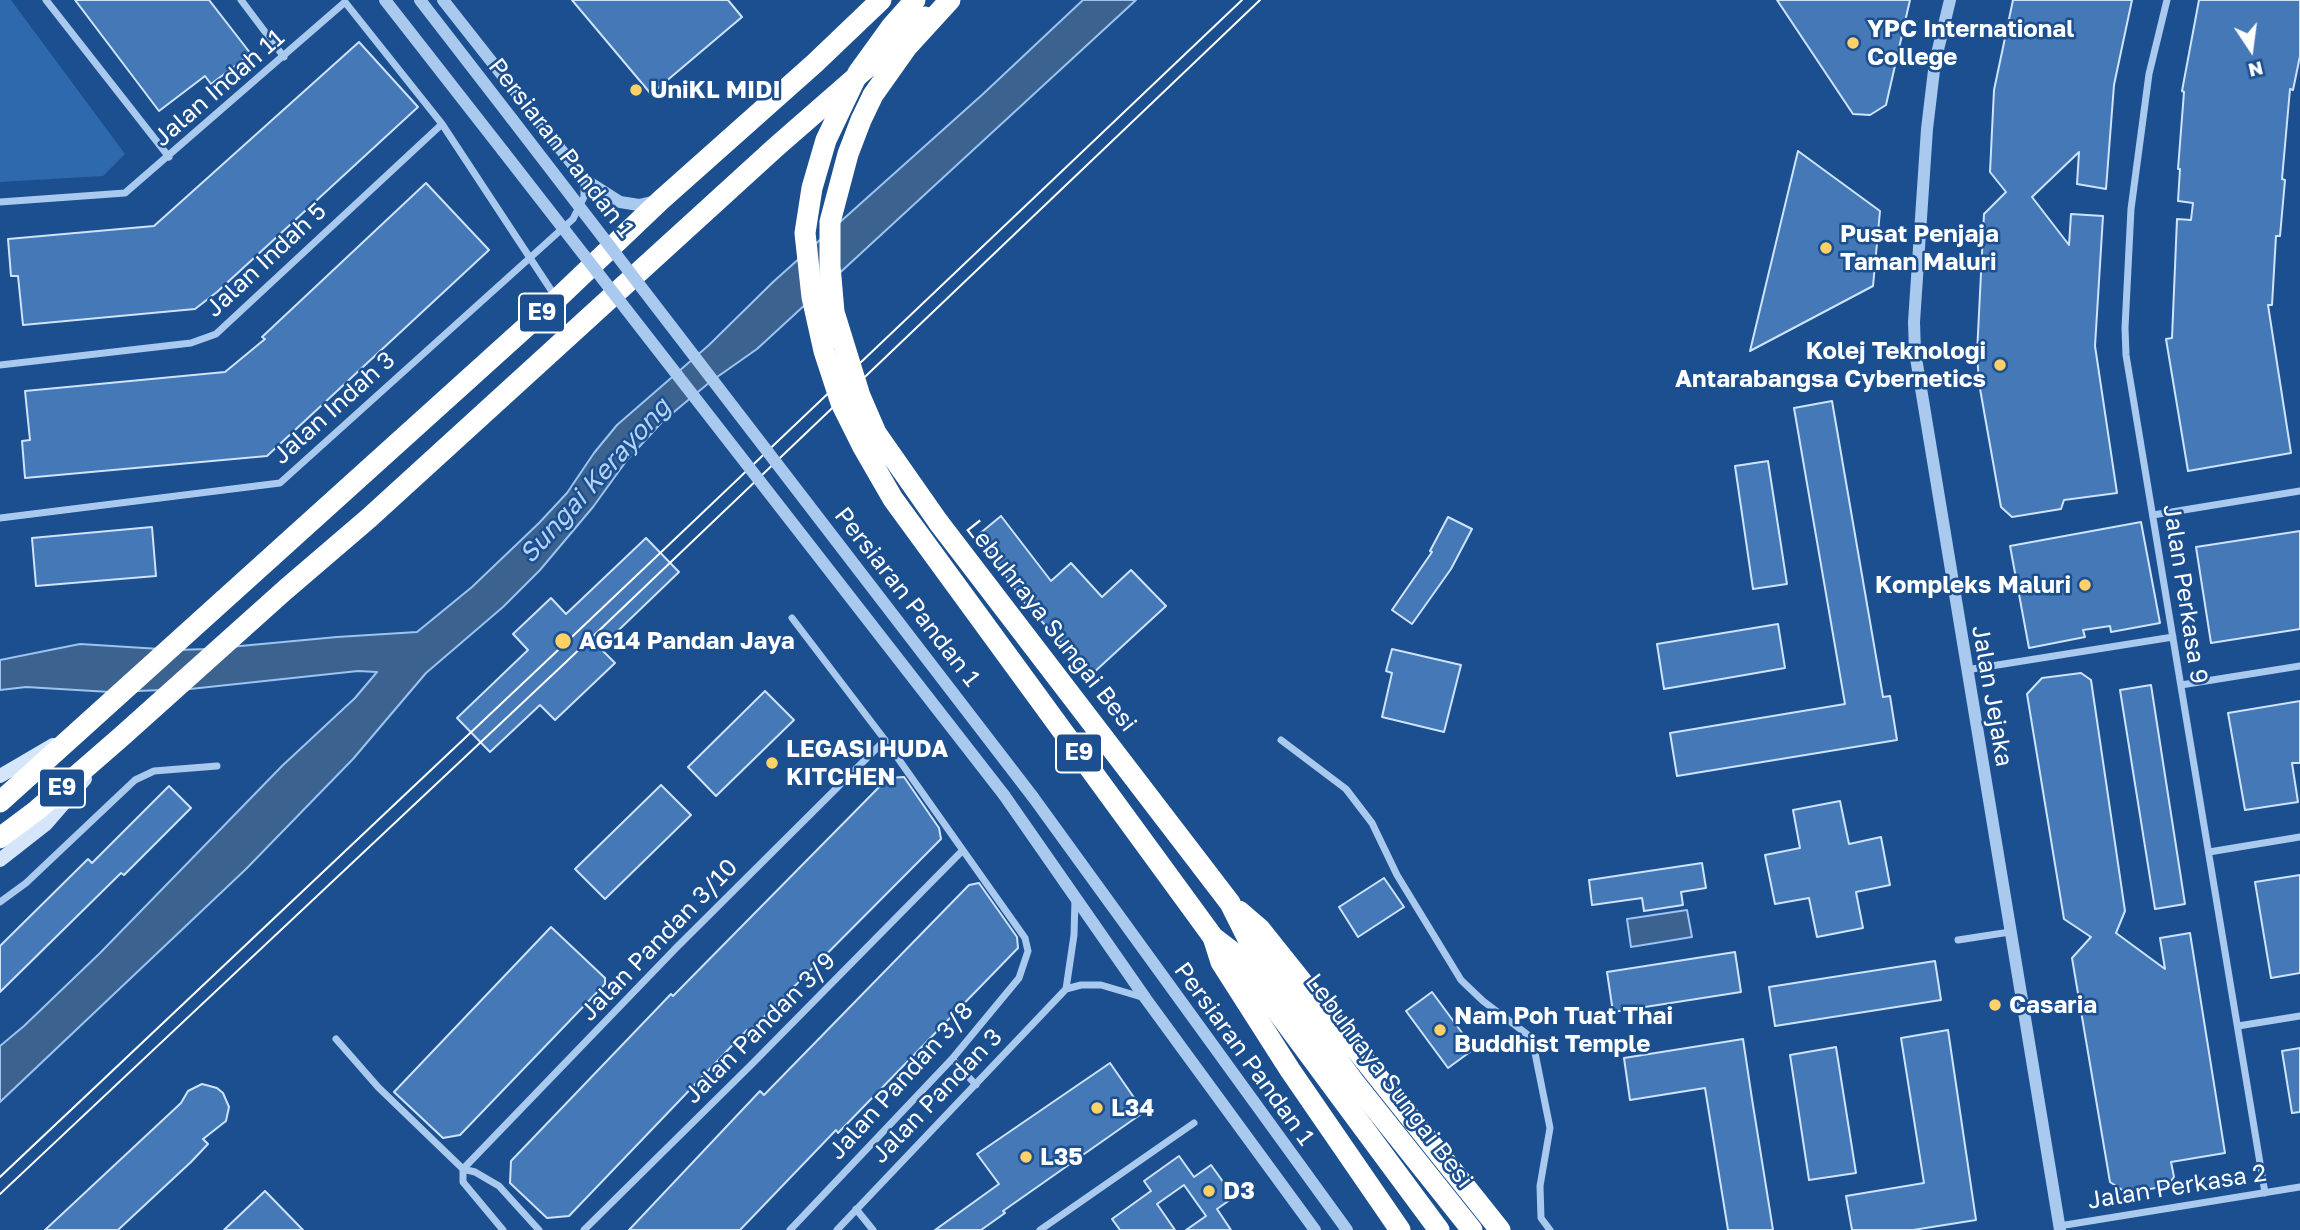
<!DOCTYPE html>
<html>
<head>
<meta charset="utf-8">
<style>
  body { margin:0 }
  #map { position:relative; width:2300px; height:1230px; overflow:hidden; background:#1b4f8f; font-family:"Golos Text",sans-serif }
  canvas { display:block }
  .north { position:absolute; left:2216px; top:14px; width:70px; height:70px; -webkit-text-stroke:5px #1b4f8f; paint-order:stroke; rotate:167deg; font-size:19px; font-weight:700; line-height:28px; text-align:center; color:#fff }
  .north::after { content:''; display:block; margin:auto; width:24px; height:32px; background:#fff; clip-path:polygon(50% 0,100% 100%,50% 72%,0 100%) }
</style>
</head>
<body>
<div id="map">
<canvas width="2300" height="1230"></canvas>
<div class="north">N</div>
</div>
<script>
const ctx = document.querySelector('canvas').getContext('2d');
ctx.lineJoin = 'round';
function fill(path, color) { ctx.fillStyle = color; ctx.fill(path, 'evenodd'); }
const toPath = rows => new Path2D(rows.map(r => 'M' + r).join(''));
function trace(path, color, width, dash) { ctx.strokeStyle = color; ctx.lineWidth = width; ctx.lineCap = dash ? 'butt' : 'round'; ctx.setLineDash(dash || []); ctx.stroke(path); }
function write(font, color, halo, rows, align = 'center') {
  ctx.font = font + ' "Golos Text",sans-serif'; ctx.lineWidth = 5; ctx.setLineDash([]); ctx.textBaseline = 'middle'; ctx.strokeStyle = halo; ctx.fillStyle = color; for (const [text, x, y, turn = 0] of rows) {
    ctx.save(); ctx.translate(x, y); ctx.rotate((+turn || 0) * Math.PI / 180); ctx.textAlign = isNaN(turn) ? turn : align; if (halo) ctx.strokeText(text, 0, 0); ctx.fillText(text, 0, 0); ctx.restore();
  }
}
fill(toPath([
  [0,0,11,0,125,154,103,176,0,182]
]), '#2e69ad');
const water = toPath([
  [1083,0,1136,0,757,349,710,382,663,421,627,460,593,507,540,570,503,607,426,673,353,759,246,869,0,1102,0,1046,24,1026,100,953,282,766,355,698,377,672,358,671,190,689,110,692,26,687,0,690,0,660,80,644,176,650,208,649,337,637,417,632,472,587,539,523,567,493,594,453,617,425,709,345,773,282,983,94,1083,0],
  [1687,910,1692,937,1631,947,1627,919,1687,910]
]);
fill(water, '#3c6290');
trace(water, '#9cc4f0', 2);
const building = toPath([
  [75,0,209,0,251,54,211,84,205,76,159,111,75,0],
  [572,0,728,0,742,17,651,94,572,0],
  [1777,0,1910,0,1886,105,1870,115,1853,114,1777,0],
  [2013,0,2132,0,2114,85,2106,189,2077,184,2079,152,2032,197,2069,245,2071,214,2103,216,2095,346,2117,493,2064,500,2061,509,2012,517,2001,507,1979,383,1977,353,1984,214,2006,192,1990,172,1994,90,2013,0],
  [2199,0,2300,0,2300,56,2293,90,2290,89,2282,179,2285,180,2280,236,2276,236,2272,305,2268,305,2291,453,2188,471,2166,339,2172,338,2177,219,2191,220,2193,203,2178,201,2180,169,2178,169,2184,92,2182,91,2199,0],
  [359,42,418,107,217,292,195,309,23,325,18,276,11,276,8,239,154,226,359,42],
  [1798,151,1880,211,1873,286,1750,351,1798,151],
  [426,183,489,250,267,456,25,478,22,441,30,440,25,391,225,372,265,339,262,337,426,183],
  [1832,401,1883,697,1890,696,1897,740,1677,776,1670,733,1845,704,1794,408,1832,401],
  [1768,461,1787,584,1753,589,1735,466,1768,461],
  [1001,516,1051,581,1071,563,1102,597,1131,570,1166,606,1091,675,1023,601,978,535,1001,516],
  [1448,517,1472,529,1451,569,1412,624,1392,610,1432,552,1430,551,1448,517],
  [2141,522,2160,623,2111,632,2110,626,2083,630,2085,637,2029,648,2010,546,2141,522],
  [152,527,156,576,36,586,32,538,152,527],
  [2300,531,2300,629,2211,643,2196,547,2300,531],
  [646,538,679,572,600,648,615,663,555,720,540,705,490,752,457,718,528,650,513,634,551,598,566,614,646,538],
  [1778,624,1785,668,1664,689,1657,644,1778,624],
  [1392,649,1461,665,1444,732,1382,717,1392,673,1386,671,1392,649],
  [2081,673,2091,680,2125,911,2116,933,2165,969,2160,938,2190,933,2225,1153,2171,1162,2174,1177,2167,1186,2127,1193,2110,1182,2072,958,2091,937,2064,919,2027,694,2042,678,2081,673],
  [2151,685,2185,904,2155,909,2120,690,2151,685],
  [765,691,794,720,716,796,688,767,765,691],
  [2300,701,2300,763,2292,763,2298,802,2245,810,2228,713,2300,701],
  [904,777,939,828,941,839,749,1032,747,1030,569,1216,547,1218,510,1183,511,1161,671,994,673,996,888,778,904,777],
  [661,785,691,815,605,899,575,869,661,785],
  [169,786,191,808,124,875,121,873,0,992,0,946,88,859,92,863,169,786],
  [1840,801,1849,844,1881,837,1890,885,1856,892,1863,928,1817,937,1809,898,1775,904,1765,855,1800,848,1793,810,1840,801],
  [1702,863,1706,888,1681,892,1683,905,1644,911,1642,898,1592,905,1589,880,1702,863],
  [2300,875,2300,973,2271,978,2255,882,2300,875],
  [1384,878,1404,907,1358,937,1339,907,1384,878],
  [979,883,1017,937,1018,948,838,1133,836,1130,740,1230,629,1230,760,1091,764,1095,969,885,979,883],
  [551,927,605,978,605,984,460,1135,443,1138,394,1092,551,927],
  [1735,952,1741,992,1613,1012,1607,972,1735,952],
  [1935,961,1941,1000,1775,1026,1769,987,1935,961],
  [1432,992,1474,1049,1448,1068,1406,1011,1432,992],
  [1948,1030,1976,1220,1913,1230,1852,1230,1846,1196,1924,1183,1901,1038,1948,1030],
  [1743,1039,1752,1099,1773,1230,1728,1230,1705,1088,1630,1100,1624,1058,1743,1039],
  [1836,1047,1856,1173,1809,1180,1790,1055,1836,1047],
  [2300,1048,2300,1112,2292,1113,2282,1051,2300,1048],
  [1110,1063,1144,1112,1003,1211,1005,1213,981,1230,935,1230,999,1184,977,1154,1110,1063],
  [202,1084,217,1088,223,1093,229,1107,226,1121,203,1139,208,1144,191,1162,118,1230,45,1230,181,1103,188,1091,202,1084],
  [1179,1156,1194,1177,1211,1165,1234,1197,1217,1209,1231,1230,1186,1230,1206,1216,1184,1185,1157,1204,1175,1230,1120,1230,1112,1219,1151,1191,1144,1181,1179,1156],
  [265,1191,303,1230,224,1230,265,1191]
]);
fill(building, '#4478b7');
trace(building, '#cfe3fa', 2);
trace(toPath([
  [46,0,169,157],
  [241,0,284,57],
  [2167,0,2149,74,2131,209,2125,328,2126,355,2265,1193],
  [0,202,125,193,345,2,442,124,555,296],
  [0,365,191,343,216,334,442,124],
  [2153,515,2300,491],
  [0,518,280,483,573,219,584,197,584,179],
  [1966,670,2173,637],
  [2181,685,2300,666],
  [1281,740,1346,789,1372,823,1397,875,1461,980,1483,1001,1532,1038,1550,1128,1540,1186,1541,1218,1550,1230],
  [2209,852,2300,837],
  [0,902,26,883,135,780,154,771,217,766],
  [1958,940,2010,932],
  [1066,989,1074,935,1075,899],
  [2238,1026,2300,1016],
  [336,1039,378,1087,463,1169,475,1172,499,1186,539,1230],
  [952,1059,976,1085],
  [463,1169,676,948,885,740],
  [463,1169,463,1182,503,1230],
  [856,1209,873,1230],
  [2059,1226,2300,1187],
  [584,1230,751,1065,962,851],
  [790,1230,952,1059,1019,978,1028,951,1025,938,885,740,792,618],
  [837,1230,1066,989,1081,985,1101,985,1145,998],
  [1040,1230,1194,1123]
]), '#a9c9ee', 7);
trace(toPath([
  [385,0,503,151],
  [420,0,512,119],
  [443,0,584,179,620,202,639,205,656,201],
  [1950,0,1935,62,1927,129,1914,322,1915,352,2060,1230],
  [1004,795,1146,999,1315,1230],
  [1033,797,1347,1230]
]), '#a9c9ee', 12);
trace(toPath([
  [0,776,53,745],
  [0,860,46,824,85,779]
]), '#d6e6fa', 14);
trace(toPath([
  [939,523,1230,903,1248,939,1354,1082,1472,1230],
  [0,802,557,299,661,200,815,63,881,0],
  [0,838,37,810,121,737,285,590,369,518,776,147,925,17],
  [1239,911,1260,929,1500,1230],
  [1213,937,1221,962,1290,1070,1400,1230]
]), '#fff', 21);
trace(toPath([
  [0,1177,556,652,1242,0],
  [0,1194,566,662,1260,0]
]), '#fff', 2);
trace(toPath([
  [512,119,1033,797],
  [503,151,1004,795]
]), '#a9c9ee', 12);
trace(toPath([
  [915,0,892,26,858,73,826,140,812,188,805,233,812,297,824,351,841,403,863,447,893,499,1213,937,1234,953,1439,1230],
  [939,523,876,433,860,396,834,312,830,266,830,222,848,154,861,120,873,95,907,47,950,0]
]), '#fff', 21);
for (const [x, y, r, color] of [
  [1853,43,7,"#ffd166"],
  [636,90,7,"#ffd166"],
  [1826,248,7,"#ffd166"],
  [2000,365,7,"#ffd166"],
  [2085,585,7,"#ffd166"],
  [563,641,9,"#ffd166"],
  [772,763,7,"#ffd166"],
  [1995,1005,7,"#ffd166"],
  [1440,1030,7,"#ffd166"],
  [1097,1108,7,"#ffd166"],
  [1026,1157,7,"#ffd166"],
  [1209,1191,7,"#ffd166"]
]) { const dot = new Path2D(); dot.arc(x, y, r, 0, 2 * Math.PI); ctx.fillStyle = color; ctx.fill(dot); trace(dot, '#1b4f8f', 2.5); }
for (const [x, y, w] of [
  [542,313,46],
  [1079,753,46],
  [62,788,46]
]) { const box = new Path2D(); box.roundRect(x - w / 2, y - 19.5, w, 39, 5); ctx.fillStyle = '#1b4f8f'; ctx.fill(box); trace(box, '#fff', 2); }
write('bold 23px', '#fff', null, [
  ["E9",542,313],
  ["E9",1079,753],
  ["E9",62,788]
]);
write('bold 24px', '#fff', '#1b4f8f', [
  ["YPC International",1867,29],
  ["College",1867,57],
  ["UniKL MIDI",650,90],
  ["Pusat Penjaja",1840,234],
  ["Taman Maluri",1840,262],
  ["Kolej Teknologi",1986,351,"right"],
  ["Antarabangsa Cybernetics",1986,379,"right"],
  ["Kompleks Maluri",2071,585,"right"],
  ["AG14 Pandan Jaya",579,641],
  ["LEGASI HUDA",786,749],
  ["KITCHEN",786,777],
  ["Casaria",2009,1005],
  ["Nam Poh Tuat Thai",1454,1016],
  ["Buddhist Temple",1454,1044],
  ["L34",1111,1108],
  ["L35",1040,1157],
  ["D3",1223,1191]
], 'left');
write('24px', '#fff', '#1b4f8f', [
  ["Jalan Indah 11",219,88,-41],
  ["Persiaran Pandan 1",561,148,52],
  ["Jalan Indah 5",266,260,-43],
  ["Jalan Indah 3",334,408,-42],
  ["Jalan Perkasa 9",2185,594,81],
  ["Persiaran Pandan 1",907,597,52],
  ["Lebuhraya Sungai Besi",1051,626,52],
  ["Jalan Jejaka",1992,696,80],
  ["Jalan Pandan 3/10",659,940,-46],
  ["Jalan Pandan 3/9",760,1028,-45],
  ["Persiaran Pandan 1",1244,1054,54],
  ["Jalan Pandan 3/8",901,1081,-48],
  ["Lebuhraya Sungai Besi",1389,1081,53],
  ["Jalan Pandan 3",937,1096,-46],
  ["Jalan Perkasa 2",2177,1187,-9]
]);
write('italic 26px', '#b5d3f5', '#1b4f8f', [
  ["Sungai Kerayong",595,481,-48]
]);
</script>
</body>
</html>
